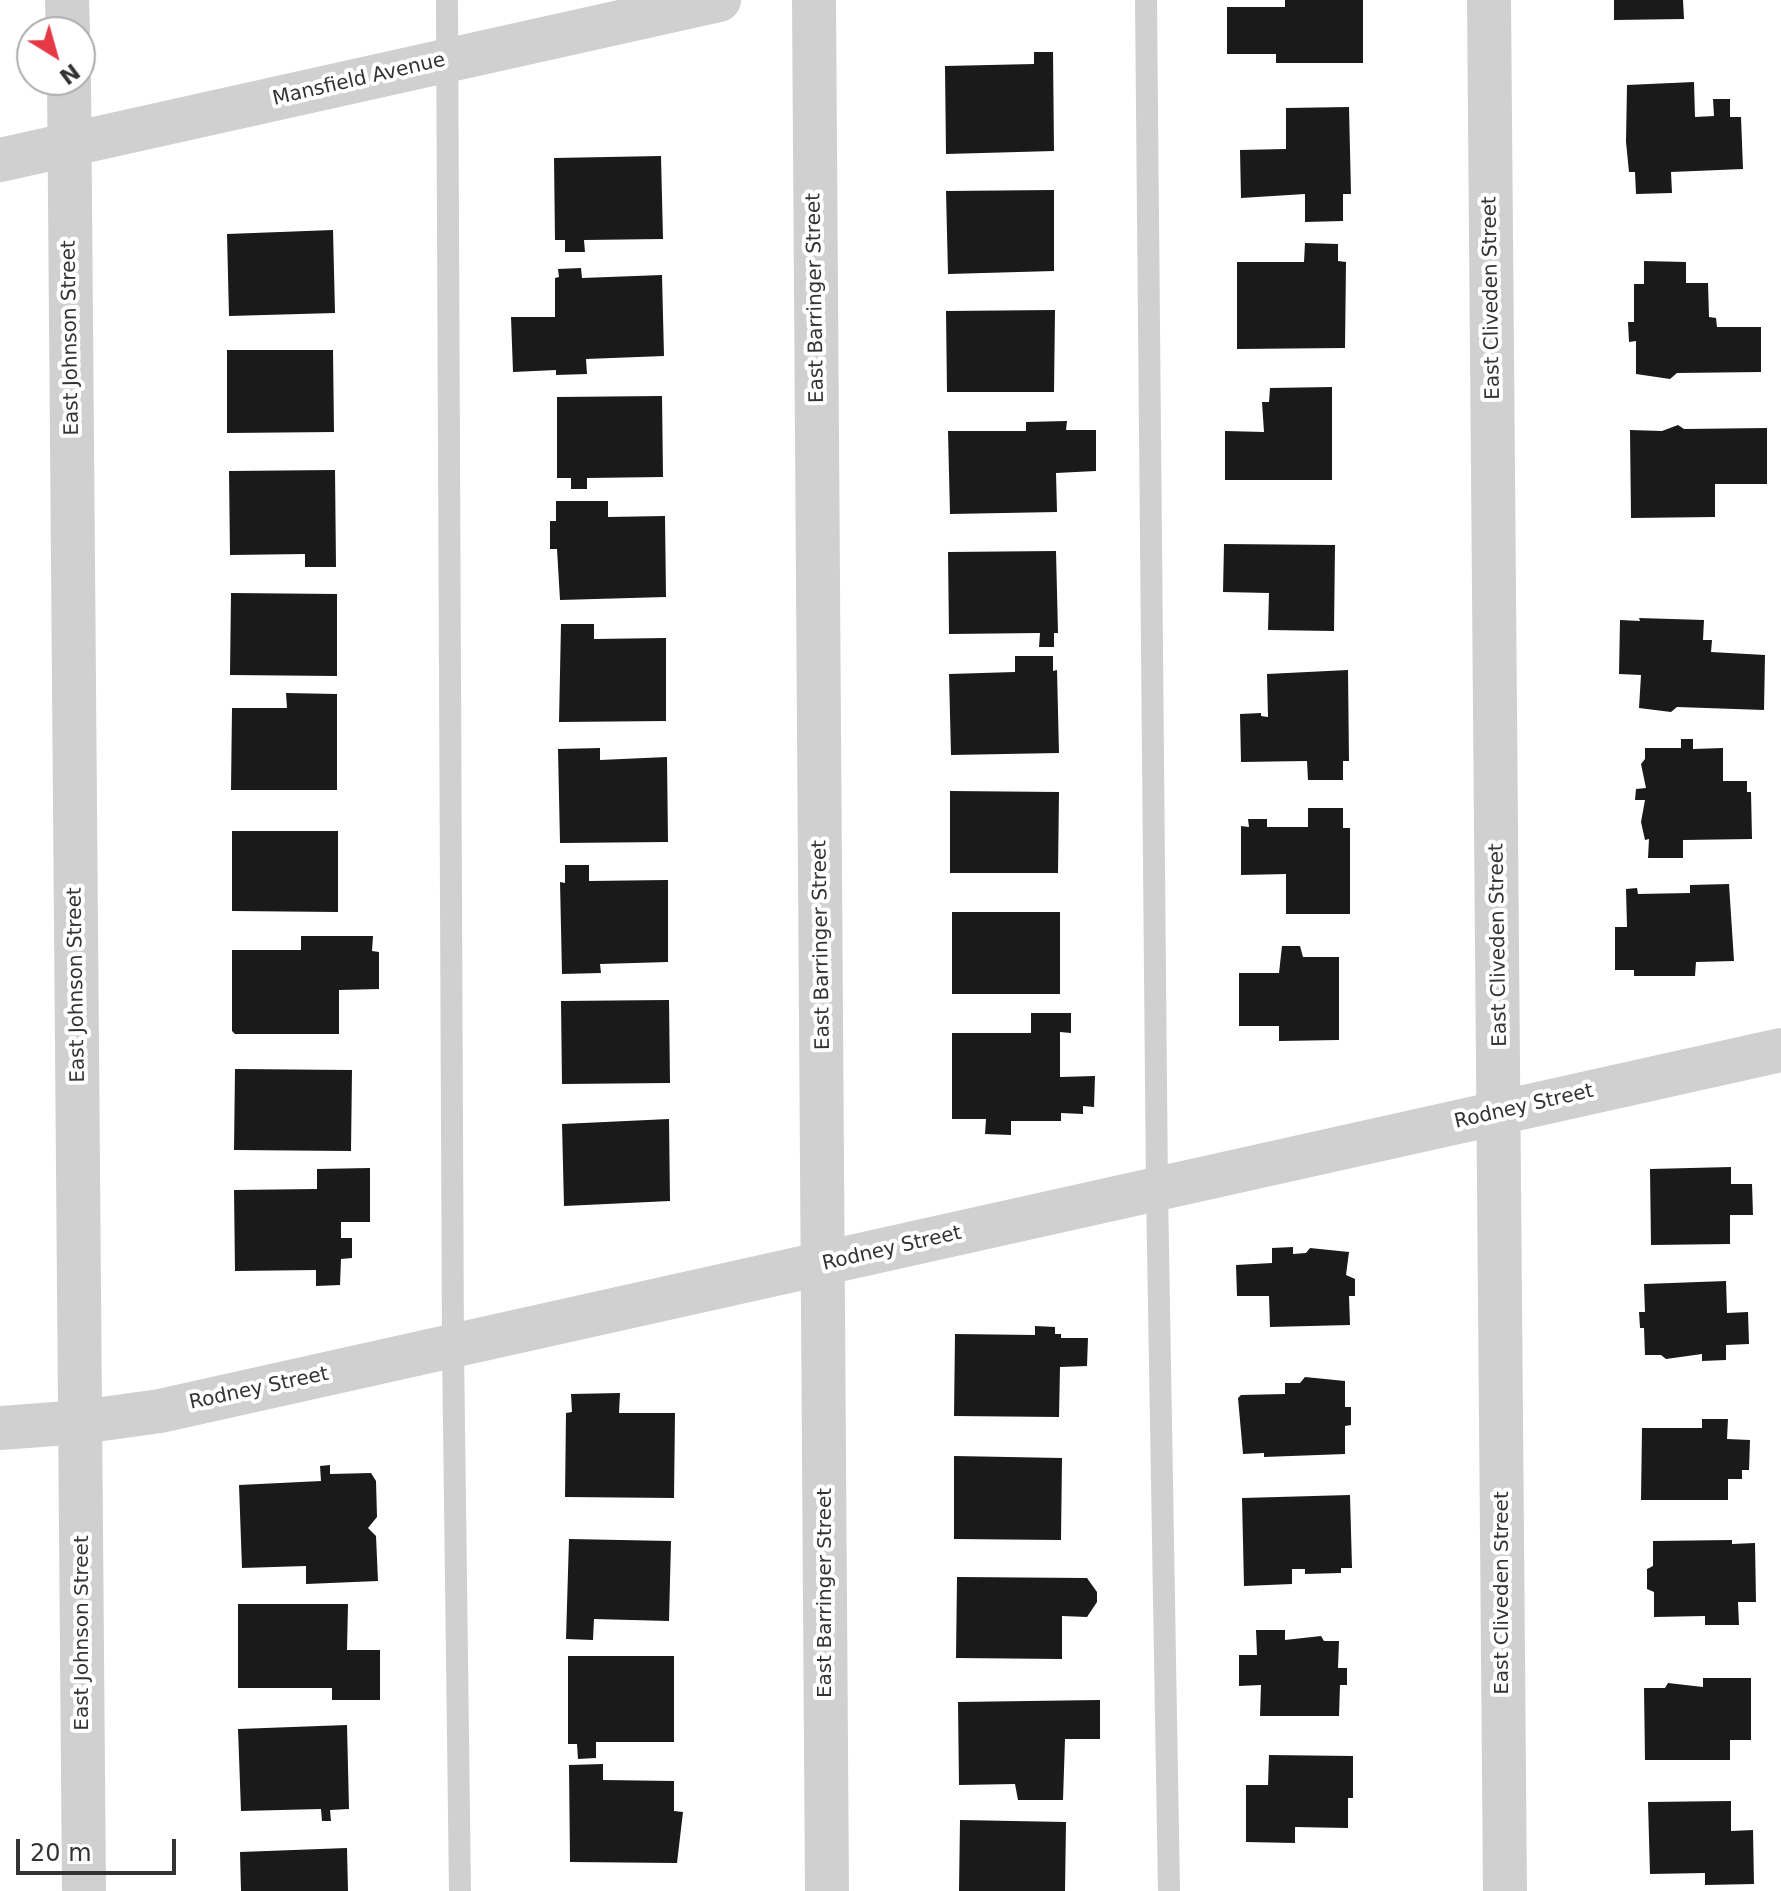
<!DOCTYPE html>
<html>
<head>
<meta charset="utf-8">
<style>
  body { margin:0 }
  #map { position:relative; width:1781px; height:1891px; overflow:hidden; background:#fff; font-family:"DejaVu Sans",sans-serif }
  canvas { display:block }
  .north { position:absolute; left:16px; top:16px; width:80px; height:80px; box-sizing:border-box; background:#fff; border:2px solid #adadad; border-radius:50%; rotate:143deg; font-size:22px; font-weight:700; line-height:32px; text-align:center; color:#333 }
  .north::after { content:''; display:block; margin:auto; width:28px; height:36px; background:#e63946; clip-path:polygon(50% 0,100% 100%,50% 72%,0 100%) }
  .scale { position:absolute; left:16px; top:1839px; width:160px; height:36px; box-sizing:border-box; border:4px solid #333; border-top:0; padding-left:10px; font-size:24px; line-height:28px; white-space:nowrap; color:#333; -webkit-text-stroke:6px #fff; paint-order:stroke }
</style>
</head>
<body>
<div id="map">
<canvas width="1781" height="1891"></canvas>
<div class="north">N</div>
<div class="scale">20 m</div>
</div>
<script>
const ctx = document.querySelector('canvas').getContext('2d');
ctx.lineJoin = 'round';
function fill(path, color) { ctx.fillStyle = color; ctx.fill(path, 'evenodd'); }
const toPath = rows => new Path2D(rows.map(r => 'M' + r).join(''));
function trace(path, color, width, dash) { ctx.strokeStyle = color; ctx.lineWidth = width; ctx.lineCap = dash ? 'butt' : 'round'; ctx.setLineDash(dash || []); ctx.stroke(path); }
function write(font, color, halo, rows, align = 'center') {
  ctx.font = font + ' "DejaVu Sans",sans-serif'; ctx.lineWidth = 8; ctx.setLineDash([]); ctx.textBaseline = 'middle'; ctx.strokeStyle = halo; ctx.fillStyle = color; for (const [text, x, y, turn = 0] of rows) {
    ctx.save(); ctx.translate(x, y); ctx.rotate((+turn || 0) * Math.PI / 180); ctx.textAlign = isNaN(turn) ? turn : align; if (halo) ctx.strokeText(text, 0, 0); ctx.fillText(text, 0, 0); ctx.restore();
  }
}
fill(toPath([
  [1285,0,1363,0,1363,63,1276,63,1276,54,1227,54,1227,7,1285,7],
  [1614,0,1683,0,1684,19,1614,20],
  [1034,52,1053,52,1054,151,946,154,945,66,1034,64],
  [1694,82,1695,117,1714,116,1713,99,1730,99,1730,117,1741,117,1743,169,1671,172,1672,193,1636,194,1635,172,1629,172,1626,142,1627,85],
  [1349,107,1351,194,1343,194,1343,221,1305,222,1305,194,1241,198,1240,150,1286,149,1286,108],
  [661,156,663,239,584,240,585,252,565,252,565,240,555,240,554,158],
  [1054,190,1054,271,948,274,946,191],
  [333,230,335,313,229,316,227,234],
  [1305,243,1338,244,1338,261,1346,262,1345,348,1237,349,1237,262,1304,262],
  [1644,261,1686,262,1686,283,1708,283,1709,317,1716,318,1717,327,1761,327,1761,372,1677,373,1670,379,1636,374,1636,341,1629,342,1628,322,1634,322,1634,284,1644,284],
  [581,268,582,278,662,275,664,356,586,359,587,374,556,375,556,370,513,372,511,317,555,317,555,278,559,277,558,269],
  [1055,310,1054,392,947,392,946,311],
  [227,350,333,350,334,432,227,433],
  [1332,387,1332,480,1225,480,1225,431,1264,432,1262,402,1269,402,1270,388],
  [662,396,663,477,587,478,587,489,571,489,571,478,557,478,557,397],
  [1067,421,1066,430,1096,430,1096,471,1056,473,1057,512,950,514,948,431,1026,431,1026,422],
  [1678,425,1684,429,1767,428,1767,484,1715,484,1715,517,1631,518,1630,430,1662,431],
  [335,470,336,567,305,567,305,554,230,555,229,471],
  [556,501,608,501,608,517,665,516,666,597,560,600,557,549,550,549,550,521,556,521],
  [1224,544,1335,545,1334,631,1268,630,1269,593,1223,592],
  [1056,551,1058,633,1054,633,1054,647,1039,647,1040,633,949,634,948,552],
  [231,593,337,594,337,676,230,675],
  [1639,618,1704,620,1703,640,1712,640,1711,652,1765,655,1764,710,1677,707,1671,712,1639,708,1641,675,1619,674,1620,620,1640,621],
  [561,624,594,624,594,639,666,638,666,721,559,722],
  [1015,656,1053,656,1053,671,1057,670,1059,753,951,755,949,674,1015,672],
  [1348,670,1349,761,1343,761,1343,780,1308,780,1307,761,1241,762,1240,714,1261,713,1261,716,1268,717,1267,674],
  [286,693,337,694,337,790,231,790,232,708,287,708],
  [1681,739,1693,739,1693,749,1723,748,1723,781,1747,781,1747,792,1751,792,1752,839,1683,840,1683,858,1648,858,1649,839,1645,840,1641,822,1645,800,1635,800,1636,789,1646,788,1641,764,1645,759,1645,748,1681,748],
  [600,748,600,760,667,757,668,842,560,843,558,749],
  [950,791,1059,792,1058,873,950,873],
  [1308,808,1343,808,1343,828,1350,828,1350,914,1286,914,1286,874,1241,875,1241,826,1249,827,1248,819,1267,819,1267,827,1308,827],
  [232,831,338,831,338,912,232,911],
  [565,865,589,865,589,881,668,880,668,962,600,964,601,973,562,974,560,882,565,883],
  [1729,884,1734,961,1696,962,1695,976,1634,976,1634,970,1615,970,1615,927,1627,927,1626,889,1637,888,1638,894,1690,893,1690,885],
  [952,912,1060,912,1060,994,952,994],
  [301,936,373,936,372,951,379,952,379,989,339,990,339,1034,235,1034,232,1031,232,950,301,950],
  [1282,946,1300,946,1303,957,1339,957,1339,1040,1279,1041,1279,1026,1239,1026,1239,973,1279,973],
  [669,1000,670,1083,562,1084,561,1001],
  [1031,1013,1071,1013,1071,1033,1060,1032,1060,1077,1095,1076,1094,1107,1083,1106,1083,1114,1061,1113,1061,1121,1011,1121,1011,1135,985,1134,986,1119,952,1119,952,1033,1031,1033],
  [235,1069,352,1070,351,1151,234,1150],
  [669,1119,670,1201,564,1206,562,1124],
  [1731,1167,1731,1184,1752,1184,1753,1215,1730,1215,1730,1244,1651,1245,1650,1169],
  [370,1168,370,1222,341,1222,341,1238,352,1238,352,1258,341,1259,340,1285,316,1286,316,1270,235,1271,234,1190,317,1189,317,1169],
  [1293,1247,1293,1254,1306,1253,1310,1248,1349,1252,1346,1275,1355,1279,1355,1296,1349,1296,1350,1325,1270,1327,1269,1296,1237,1296,1236,1265,1272,1263,1272,1248],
  [1726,1281,1727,1313,1748,1312,1749,1344,1726,1345,1726,1360,1702,1361,1702,1354,1666,1359,1661,1355,1645,1355,1644,1328,1640,1328,1639,1312,1645,1312,1644,1284],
  [1035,1326,1055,1327,1055,1334,1061,1334,1061,1338,1088,1338,1087,1366,1060,1367,1059,1417,954,1416,955,1334,1035,1335],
  [1305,1377,1345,1381,1345,1407,1351,1407,1351,1425,1345,1426,1345,1454,1264,1457,1264,1453,1243,1454,1238,1398,1241,1395,1285,1394,1285,1383,1300,1383],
  [620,1393,619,1413,675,1413,674,1498,565,1497,566,1413,572,1412,571,1394],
  [1702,1419,1728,1419,1727,1439,1750,1440,1749,1470,1742,1470,1742,1479,1728,1479,1728,1500,1641,1500,1642,1428,1702,1428],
  [954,1456,1062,1458,1061,1540,954,1539],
  [330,1465,330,1474,371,1473,376,1481,377,1517,368,1528,376,1536,378,1581,306,1584,306,1566,242,1568,239,1485,321,1481,320,1466],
  [1350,1495,1352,1568,1341,1568,1341,1573,1305,1574,1305,1569,1292,1569,1292,1584,1244,1586,1242,1498],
  [569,1539,671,1541,669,1621,594,1619,593,1640,566,1639],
  [1732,1540,1732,1544,1755,1543,1756,1602,1738,1602,1739,1625,1705,1625,1705,1616,1654,1617,1654,1592,1647,1589,1647,1569,1653,1566,1653,1541],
  [957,1577,1087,1578,1097,1592,1097,1602,1087,1617,1062,1616,1062,1659,956,1658],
  [238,1604,348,1604,347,1650,380,1650,380,1700,332,1700,332,1688,238,1688],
  [1256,1630,1285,1630,1285,1640,1321,1636,1324,1641,1339,1641,1338,1668,1347,1668,1347,1685,1340,1685,1339,1716,1260,1716,1261,1685,1239,1686,1239,1655,1257,1655],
  [568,1656,674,1656,674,1742,596,1742,596,1758,578,1759,577,1744,568,1744],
  [1703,1678,1751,1678,1751,1740,1730,1740,1730,1760,1645,1760,1644,1688,1665,1688,1668,1683,1703,1687],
  [1100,1700,1100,1739,1065,1739,1063,1800,1018,1800,1015,1784,959,1785,958,1702],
  [347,1725,349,1809,330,1810,331,1821,322,1821,321,1809,241,1811,238,1729],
  [1269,1755,1353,1756,1353,1798,1348,1798,1348,1828,1295,1827,1295,1843,1246,1842,1246,1785,1268,1785],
  [603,1764,603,1780,674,1781,674,1811,683,1812,677,1863,570,1862,569,1765],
  [1731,1801,1731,1831,1753,1830,1754,1884,1705,1885,1705,1873,1650,1874,1648,1802],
  [960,1820,1066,1822,1065,1891,959,1891],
  [347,1848,348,1891,241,1891,240,1852]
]), '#1a1a1a');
trace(toPath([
  [447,0,453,1347,460,1891],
  [1146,0,1157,1189,1169,1891]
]), '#d0d0d0', 22);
trace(toPath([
  [67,0,68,32],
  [814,0,827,1891],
  [1489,0,1505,1891],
  [69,80,84,1891],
  [0,160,719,0],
  [0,1428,81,1422,160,1411,1781,1050]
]), '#d0d0d0', 44);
write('20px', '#333', '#fff', [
  ["Mansfield Avenue",359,80,-13],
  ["East Barringer Street",816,298,-91],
  ["East Cliveden Street",1492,298,-91],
  ["East Johnson Street",71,338,-91],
  ["East Barringer Street",822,945,-91],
  ["East Cliveden Street",1499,945,-91],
  ["East Johnson Street",77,985,-91],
  ["Rodney Street",1524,1107,-13],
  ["Rodney Street",892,1249,-13],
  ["Rodney Street",259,1389,-12],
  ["East Barringer Street",826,1593,-90],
  ["East Cliveden Street",1503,1593,-90],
  ["East Johnson Street",83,1633,-90]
]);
</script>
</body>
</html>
